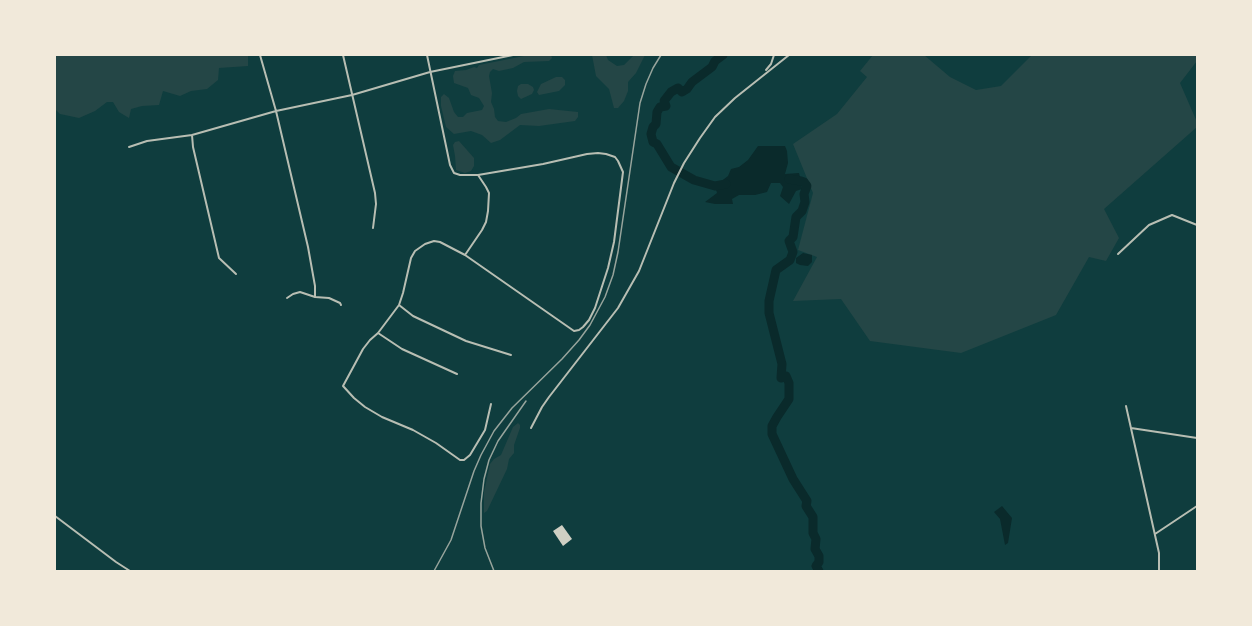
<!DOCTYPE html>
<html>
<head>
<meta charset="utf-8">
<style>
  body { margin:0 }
  #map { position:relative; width:1252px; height:626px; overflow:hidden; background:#0f3d3e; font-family:Inter,sans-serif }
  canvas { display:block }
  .frame { position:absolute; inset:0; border:56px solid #f1e9da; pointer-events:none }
</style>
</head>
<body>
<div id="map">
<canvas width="1252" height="626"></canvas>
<div class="frame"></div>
</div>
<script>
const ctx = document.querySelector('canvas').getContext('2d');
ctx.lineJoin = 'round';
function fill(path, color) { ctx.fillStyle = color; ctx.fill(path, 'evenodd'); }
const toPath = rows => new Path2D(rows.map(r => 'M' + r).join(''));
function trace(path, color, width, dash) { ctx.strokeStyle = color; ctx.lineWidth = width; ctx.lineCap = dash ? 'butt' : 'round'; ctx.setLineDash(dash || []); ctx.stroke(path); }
fill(toPath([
  [55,55,248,55,248,66,219,68,218,80,207,89,191,91,180,96,163,91,159,105,142,106,131,109,129,118,119,112,113,102,107,102,95,111,79,118,60,114,55,109],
  [529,55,551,55,552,58,549,61,524,62,513,68,499,71,493,69,490,72,489,76,492,93,491,102,494,109,495,117,498,121,506,122,516,118,521,114,549,109,578,112,578,117,575,121,539,126,520,125,500,140,491,143,482,135,471,131,454,134,446,127,441,106,441,97,444,94,449,98,454,112,458,117,463,117,467,113,482,110,484,106,479,98,471,95,468,88,454,83,453,76,455,71,466,70,474,67,477,68,479,65],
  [592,55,606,55,608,60,617,66,624,65,634,55,645,55,636,73,628,82,628,91,624,101,618,108,614,108,609,89,596,76],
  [873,55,924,55,950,77,976,90,1001,86,1032,55,1197,55,1197,61,1180,83,1197,122,1197,127,1104,209,1119,238,1106,261,1089,257,1056,315,961,353,870,341,841,299,793,301,817,257,798,250,813,193,793,144,837,114,867,77,860,71],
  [556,77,562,77,565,80,565,85,559,91,539,95,537,92,541,84],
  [521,84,528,84,533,87,534,90,532,94,521,99,518,96,517,91,518,86],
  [459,141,474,158,474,166,471,171,465,173,456,170,455,156,453,145,455,142],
  [518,423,520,425,520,428,514,445,514,453,509,459,507,469,487,511,484,513,484,492,490,464,494,459,501,455,513,427]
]), '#244646');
fill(toPath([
  [758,146,785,146,787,151,788,163,785,174,799,173,801,181,802,189,796,191,789,204,780,196,783,187,780,183,771,183,767,192,755,195,739,195,732,199,733,204,715,204,705,202,717,193,715,186,728,176,731,169,739,167,748,160],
  [803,253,812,255,812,262,808,266,800,265,796,263,796,258],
  [1002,506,1012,518,1008,543,1005,545,1000,519,994,512]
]), '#0a2a2b');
trace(toPath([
  [723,55,715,61,712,67,692,82,687,89,682,92,678,88,671,92,664,101,666,106,660,107,657,112,656,124,653,127,651,134,653,142,657,144,671,167,694,180,715,186,726,184],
  [789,179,801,181,804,182,807,186,804,194,805,202,802,211,796,217,793,237,789,241,793,252,790,260,776,270,769,301,769,313,782,364,781,378,786,376,789,383,789,399,777,417,772,426,772,434,793,479,807,501,806,506,813,517,813,533,816,539,815,549,819,556,819,562,816,566,819,571]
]), '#0a2a2b', 9);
fill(toPath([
  [562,525,572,539,563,546,553,531]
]), '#cfcfc3');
trace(toPath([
  [260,55,276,111,308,247,315,286,315,297],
  [343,55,375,193,376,204,373,228],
  [427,55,450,165,454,173,460,175,478,175,543,164,587,154,598,153,606,154,615,157,618,161,623,172,614,242,608,268,595,308,589,320,583,327,579,330,574,331,465,255,440,242,434,241,425,244,415,251,411,258,403,293,399,305,378,333,370,340,363,349,343,386,354,398,365,407,382,417,413,430,436,443,460,460,464,460,470,455,485,430,491,404],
  [766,70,771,64,774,55],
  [129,147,147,141,192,135],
  [1118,254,1149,225,1172,215,1197,225],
  [465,255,482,230,486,222,488,211,489,193,486,187,478,175],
  [236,274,219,258,193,147,192,135,276,111,352,95,430,72,513,55],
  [287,298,293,294,300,292,315,297,329,298,340,303,341,305],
  [399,305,413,316,466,341,511,355],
  [378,333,402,349,457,374],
  [1126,406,1159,553,1159,571],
  [531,428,542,407,549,397,618,308,639,271,674,183,684,163,700,138,715,117,735,98,789,55],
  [1131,428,1197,438],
  [55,516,116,562,130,571],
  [1155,534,1197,506]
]), '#b8beb3', 2);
trace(toPath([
  [434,571,451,540,474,471,481,455,494,431,512,408,562,359,579,340,590,325,605,297,613,275,618,252,640,103,646,84,653,68,661,55],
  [494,571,485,548,481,526,481,503,484,479,489,460,498,441,526,401]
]), '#97a49c', 1.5);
</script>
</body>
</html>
